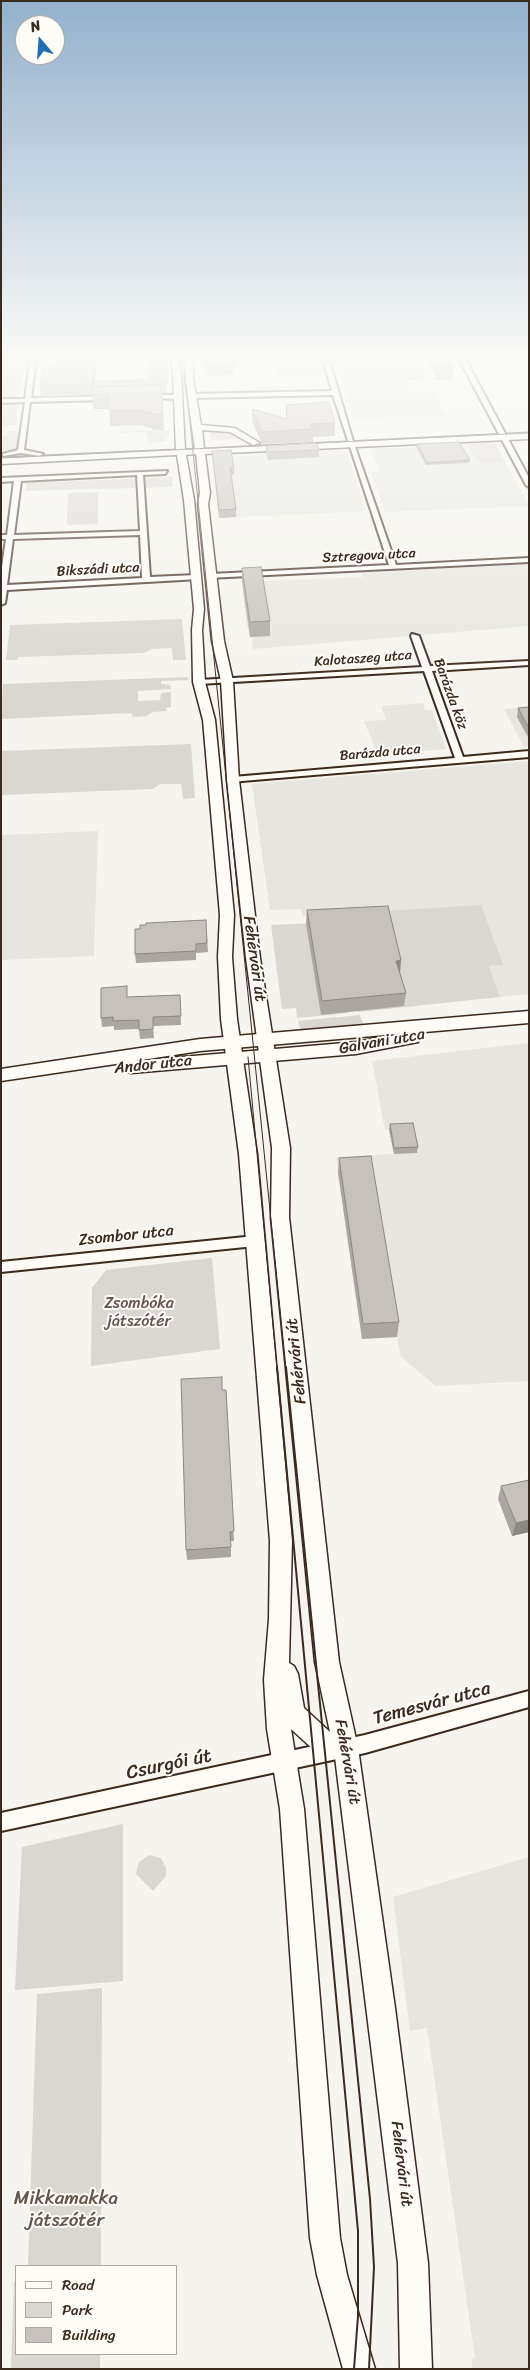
<!DOCTYPE html>
<html>
<head>
<meta charset="utf-8">
<style>
  body { margin:0 }
  #map { position:relative; width:530px; height:2370px; overflow:hidden; background:#f5f4ee; font-family:Sriracha,sans-serif }
  canvas { display:block }
  .frame { position:absolute; inset:0; border:2px solid #3b2a1e; pointer-events:none }
  .legend { position:absolute; left:15px; top:2265px; width:162px; height:90px; box-sizing:border-box; background:#fdfcf7; border:1px solid #afa8a0; margin:0; padding:6px 9px; list-style:none; font-size:15px; color:#3b2a1e }
  .legend li { display:flex; align-items:center; gap:10px; height:25px }
  .legend b { width:25px; border:1px solid #afa8a0 }
  .north { position:absolute; left:15px; top:15px; width:50px; height:50px; box-sizing:border-box; background:#fdfcf7; border:1px solid #afa8a0; border-radius:50%; rotate:342deg; font-size:14px; font-weight:700; line-height:20px; text-align:center; color:#3b2a1e }
  .north::after { content:''; display:block; margin:auto; width:18px; height:22px; background:#1f6fb2; clip-path:polygon(50% 0,100% 100%,50% 72%,0 100%) }
</style>
</head>
<body>
<div id="map">
<canvas width="530" height="2370"></canvas>
<div class="frame"></div>
<ul class="legend">
<li><b style="height:6px;background:#fdfcf7"></b>Road</li>
<li><b style="height:14px;background:#dad6d0"></b>Park</li>
<li><b style="height:14px;background:#c7c1bb"></b>Building</li>
</ul>
<div class="north">N</div>
</div>
<script>
const ctx = document.querySelector('canvas').getContext('2d');
ctx.lineJoin = 'round';
function fill(path, color) { ctx.fillStyle = color; ctx.fill(path, 'evenodd'); }
const toPath = rows => new Path2D(rows.map(r => 'M' + r).join(''));
function trace(path, color, width, dash) { ctx.strokeStyle = color; ctx.lineWidth = width; ctx.lineCap = dash ? 'butt' : 'round'; ctx.setLineDash(dash || []); ctx.stroke(path); }
function write(font, color, halo, rows, align = 'center') {
  ctx.font = font + ' Sriracha,sans-serif'; ctx.lineWidth = 4; ctx.setLineDash([]); ctx.textBaseline = 'middle'; ctx.strokeStyle = halo; ctx.fillStyle = color; for (const [text, x, y, turn = 0] of rows) {
    ctx.save(); ctx.translate(x, y); ctx.rotate((+turn || 0) * Math.PI / 180); ctx.textAlign = isNaN(turn) ? turn : align; if (halo) ctx.strokeText(text, 0, 0); ctx.fillText(text, 0, 0); ctx.restore();
  }
}
fill(toPath([
  [332,353,396,353,412,389,345,390],
  [433,392,445,416,353,418,346,393],
  [495,443,529,506,385,512,371,472,381,472,370,449],
  [346,450,366,511,219,518,212,458,222,455,259,456,259,454],
  [529,564,529,626,253,649,252,637,250,636,246,622,242,582,363,577,362,573],
  [423,703,425,710,432,710,446,749,378,755,364,721,386,720,381,706],
  [529,707,529,747,524,747,504,709],
  [529,761,529,994,500,997,489,966,503,965,384,910,303,916,301,909,270,910,252,784],
  [98,831,94,956,1,960,1,835],
  [529,1043,529,1381,436,1386,401,1357,397,1337,362,1339,336,1157,394,1154,389,1130,385,1130,372,1061],
  [529,1857,529,2369,473,2369,471,2359,475,2358,427,2028,410,2031,393,1897]
]), '#e7e5df');
fill(toPath([
  [306,353,316,356,323,376,278,377,272,354],
  [1,355,26,355,20,395,16,397,1,398],
  [368,357,390,357,396,372,373,372],
  [421,363,429,379,409,380,402,364],
  [12,403,18,405,16,425,1,427,1,404],
  [209,428,233,433,243,439,211,440],
  [9,430,19,432,17,447,13,451,1,454,1,436,8,435],
  [169,430,169,436,164,441,149,444,147,434,144,432,118,433,118,431],
  [495,443,506,463,481,463,473,455,468,444],
  [172,477,173,487,26,491,26,483],
  [98,492,98,524,67,525,68,493],
  [182,619,186,660,173,660,172,648,152,649,144,653,18,657,17,660,6,660,10,625],
  [187,677,189,680,161,681,161,684,170,685,171,689,138,691,138,701,160,700,161,693,171,692,171,707,165,708,168,711,153,712,146,716,133,717,131,713,1,719,3,684],
  [191,744,195,798,183,799,181,784,160,784,153,789,2,795,1,800,1,751],
  [481,905,503,965,489,966,500,997,358,1012,356,1007,347,1008,348,1013,297,1018,296,1008,282,1009,271,925,386,920,386,911],
  [360,1015,363,1025,301,1031,298,1021],
  [212,1258,220,1349,91,1366,92,1288,106,1270],
  [123,1824,123,1981,15,1990,22,1847],
  [149,1855,161,1858,166,1868,166,1876,153,1891,136,1874,139,1862],
  [102,1988,101,2266,28,2266,37,1994],
  [14,2282,16,2282,16,2354,100,2354,100,2369,11,2369]
]), '#dad6d0');
const street = toPath([
  [31,353,37,353,31,398,108,396,111,398,108,400,30,402,24,450,43,454,40,456,21,453,3,456,3,454,18,450,25,402,1,403,1,399,25,399,31,353],
  [321,353,327,353,353,441,396,565,529,558,529,562,208,578,208,574,211,574,389,565,333,395,193,398,190,396,193,394,332,391,321,353],
  [456,353,462,353,529,478,529,487,526,485,456,353],
  [146,395,178,395,181,397,178,399,144,398,146,395],
  [167,471,165,474,143,475,150,577,196,575,200,577,199,579,7,590,5,603,1,605,1,574,6,539,1,539,1,535,7,535,14,481,1,482,1,478,167,471],
  [137,475,140,531,14,535,21,481,137,475],
  [140,535,142,578,7,585,13,539,140,535],
  [412,634,419,636,430,666,529,661,529,665,432,671,463,757,529,751,529,757,230,782,228,780,233,777,455,758,424,671,199,684,195,682,199,680,422,667,411,636,412,634],
  [255,1236,260,1237,261,1241,260,1245,255,1246,1,1272,1,1262,255,1236],
  [529,1691,529,1707,365,1753,1,1831,1,1813,365,1735,529,1691]
]);
const secondary = toPath([
  [169,353,177,353,181,373,185,450,195,449,185,378,185,353,193,353,193,378,201,425,235,428,260,443,253,445,230,432,202,430,204,449,529,433,529,439,205,454,210,493,208,504,224,641,233,681,239,780,260,958,290,1148,289,1217,339,1662,358,1748,395,2008,428,2263,432,2369,400,2369,398,2263,335,1757,315,1751,291,1729,304,1809,340,2238,347,2275,375,2369,343,2369,317,2275,310,2238,280,1809,267,1729,264,1680,269,1619,270,1541,239,1154,221,1019,218,957,220,915,203,720,193,682,192,630,194,609,184,500,177,455,1,464,1,458,176,450,173,373,169,353],
  [196,454,200,493,198,504,212,641,221,681,227,780,246,958,272,1148,271,1217,315,1662,330,1732,304,1708,298,1674,294,1666,289,1663,292,1541,257,1154,237,1019,232,957,234,915,215,720,205,682,202,630,204,609,194,500,186,455,196,454]
]);
const primary = toPath([
  [529,1011,529,1023,413,1033,418,1034,420,1038,418,1042,356,1054,131,1073,125,1071,122,1067,129,1062,1,1081,1,1069,200,1039,529,1011],
  [408,1033,356,1042,135,1061,200,1051,408,1033]
]);
trace(street, '#3b2a1e', 4);
trace(secondary, '#3b2a1e', 3);
trace(primary, '#3b2a1e', 3);
fill(street, '#fdfcf7');
fill(secondary, '#fdfcf7');
fill(primary, '#fdfcf7');
trace(toPath([
  [183,353,286,1368],
  [1,458,529,433],
  [248,1057,277,1368]
]), '#3b2a1e', 1);
trace(toPath([
  [277,1367,358,2231,358,2316,354,2369],
  [286,1367,370,2199,374,2267,369,2369]
]), '#3b2a1e', 2);
fill(toPath([
  [58,353,120,353,118,362,97,362,95,381,150,380,165,353,167,393,162,394,164,430,155,430,141,425,110,426,109,409,93,409,92,395,41,397,40,386,57,366],
  [235,353,236,365,234,368,234,375,208,376,207,371,202,366,202,354],
  [425,353,445,353,454,367,452,379,437,380,425,356],
  [286,405,335,423,335,436,313,437,313,442,262,444,252,421,252,409,286,418],
  [417,444,470,460,469,463,426,465,416,447],
  [266,446,319,450,319,457,268,460,266,453],
  [212,451,234,468,234,475,231,475,236,509,236,517,219,518],
  [242,568,270,621,270,636,250,637,242,582],
  [529,707,529,737,528,737,517,717,518,708],
  [307,910,400,973,406,993,404,1006,321,1015,306,924],
  [206,920,208,952,196,953,196,960,136,963,135,954,140,929,146,925],
  [180,995,181,1025,153,1026,154,1038,140,1039,139,1029,114,1030,114,1026,102,1027,101,1018,128,997],
  [390,1124,418,1147,417,1153,394,1154,389,1130],
  [339,1158,399,1322,397,1337,362,1339,338,1173],
  [222,1390,226,1390,234,1541,231,1541,231,1557,187,1560,186,1550],
  [501,1486,529,1532,512,1536,498,1499]
]), '#aba6a1');
fill(toPath([
  [96,353,97,362,94,386,93,395,92,384],
  [117,353,120,353,118,362],
  [236,354,236,365,234,368,233,358],
  [401,960,400,974,396,961],
  [529,1520,529,1532,512,1536,516,1523]
]), '#8b8783');
const building = toPath([
  [58,353,96,353,92,384,40,386,43,367,57,366,58,353],
  [148,353,165,353,167,384,94,386,94,381,150,380,148,353],
  [203,353,235,353,236,354,233,358,233,363,207,364,207,359,202,354,203,353],
  [430,353,445,353,454,367,438,368,430,353],
  [161,386,163,414,154,414,140,410,109,410,109,394,92,394,93,387,161,386],
  [329,402,335,423,311,424,313,429,262,432,252,409,287,419,286,405,329,402],
  [459,442,470,460,427,463,417,444,459,442],
  [316,443,319,450,268,452,266,446,316,443],
  [231,450,234,468,230,468,236,509,219,510,212,451,231,450],
  [261,567,270,621,250,622,242,568,261,567],
  [529,707,529,728,518,708,529,707],
  [388,906,401,960,396,961,406,993,322,1001,307,910,388,906],
  [206,920,207,943,196,944,196,951,135,954,135,929,140,929,140,925,146,925,146,923,206,920],
  [127,986,127,997,180,995,181,1016,153,1017,153,1029,139,1030,139,1020,113,1021,113,1017,101,1018,101,988,127,986],
  [413,1123,418,1147,394,1148,390,1124,413,1123],
  [371,1156,399,1322,363,1324,339,1158,371,1156],
  [222,1377,222,1390,226,1390,234,1531,230,1532,231,1547,186,1550,181,1379,222,1377],
  [529,1480,529,1520,516,1523,501,1486,529,1480]
]);
fill(building, '#c7c1bb');
trace(building, '#8b8783', 1);
const sky = ctx.createLinearGradient(0, 0, 0, 685);
sky.addColorStop(0, '#93b1cd');
sky.addColorStop(0.52, '#fafaf7');
sky.addColorStop(1, '#fafaf700');
ctx.fillStyle = sky;
ctx.fillRect(0, 0, 530, 685);
write('14px', '#3b2a1e', '#fdfcf7', [
  ["Sztregova utca",369,556,-3],
  ["Bikszádi utca",98,570,-3],
  ["Kalotaszeg utca",363,659,-4],
  ["Barázda köz",450,694,70],
  ["Barázda utca",380,753,-5]
]);
write('16px', '#3b2a1e', '#fdfcf7', [
  ["Fehérvári út",254,959,82],
  ["Galvani utca",382,1042,-10],
  ["Andor utca",153,1065,-6],
  ["Zsombor utca",126,1236,-6],
  ["Fehérvári út",297,1361,-96],
  ["Fehérvári út",347,1762,80],
  ["Fehérvári út",401,2164,83]
]);
write('16px', '#63554a', '#fdfcf7', [
  ["Zsombóka",139,1304],
  ["játszótér",139,1322]
]);
write('19px', '#3b2a1e', '#fdfcf7', [
  ["Temesvár utca",432,1704,-15],
  ["Csurgói út",169,1765,-12]
]);
write('19px', '#63554a', '#fdfcf7', [
  ["Mikkamakka",66,2199],
  ["játszótér",66,2221]
]);
</script>
</body>
</html>
